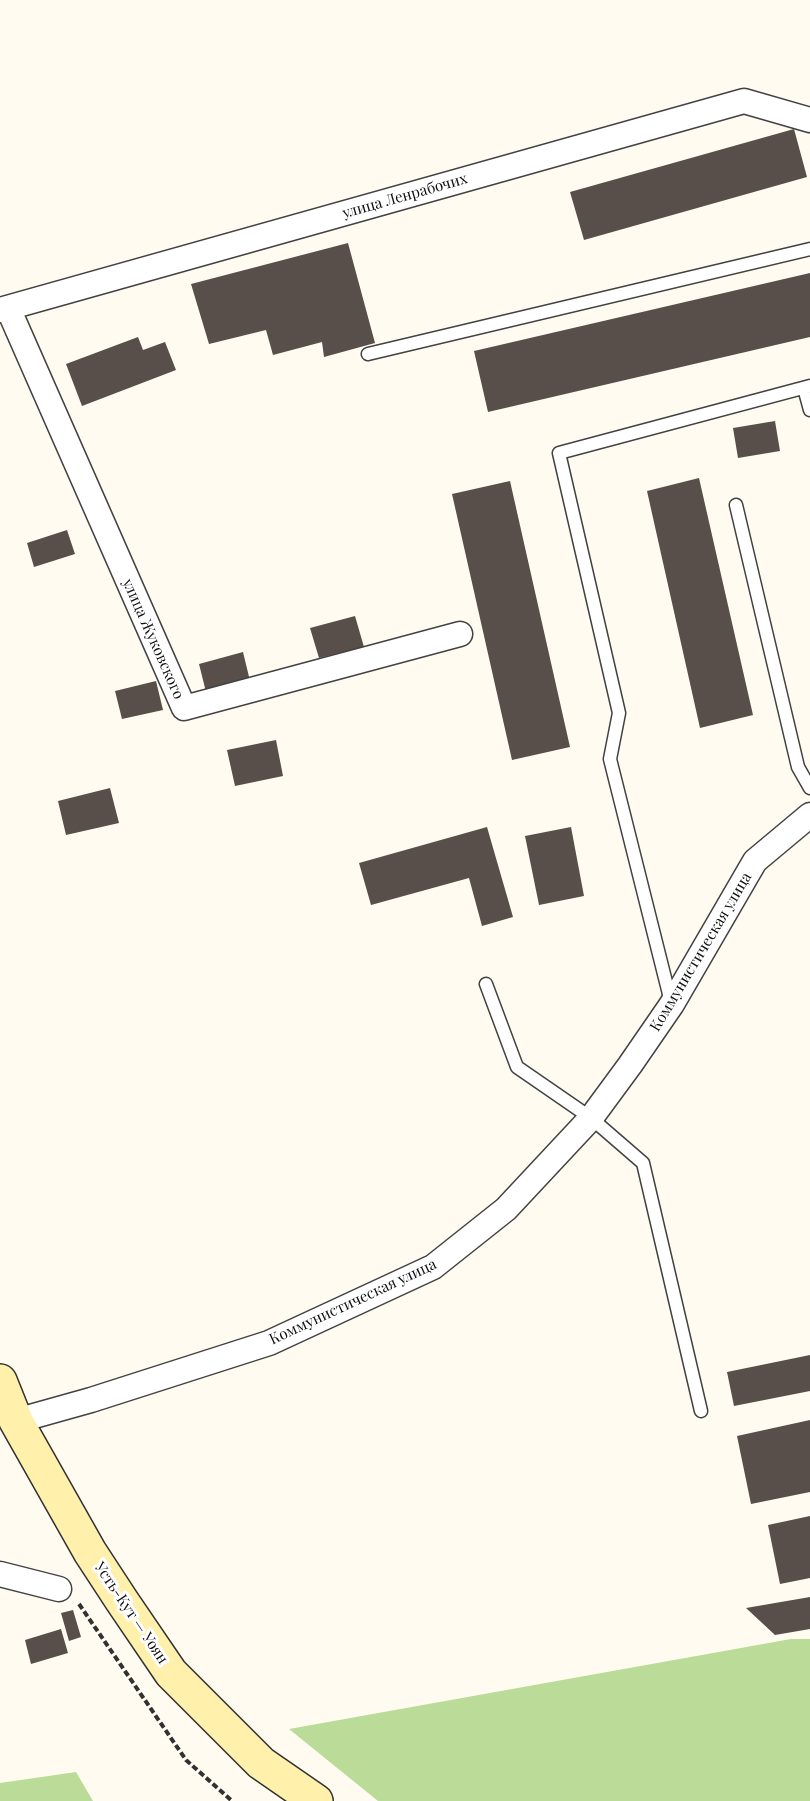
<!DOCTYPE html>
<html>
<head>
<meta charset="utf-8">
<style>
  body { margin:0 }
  canvas { display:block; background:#fffbf1 }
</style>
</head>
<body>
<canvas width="810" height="1801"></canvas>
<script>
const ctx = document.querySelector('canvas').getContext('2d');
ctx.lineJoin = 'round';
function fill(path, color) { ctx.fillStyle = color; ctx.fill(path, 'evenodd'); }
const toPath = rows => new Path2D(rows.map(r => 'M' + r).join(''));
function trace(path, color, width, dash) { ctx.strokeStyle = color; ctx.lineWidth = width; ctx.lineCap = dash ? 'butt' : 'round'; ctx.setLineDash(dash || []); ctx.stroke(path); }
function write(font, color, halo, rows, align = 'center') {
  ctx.font = font + ' "Playfair Display",serif'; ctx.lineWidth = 6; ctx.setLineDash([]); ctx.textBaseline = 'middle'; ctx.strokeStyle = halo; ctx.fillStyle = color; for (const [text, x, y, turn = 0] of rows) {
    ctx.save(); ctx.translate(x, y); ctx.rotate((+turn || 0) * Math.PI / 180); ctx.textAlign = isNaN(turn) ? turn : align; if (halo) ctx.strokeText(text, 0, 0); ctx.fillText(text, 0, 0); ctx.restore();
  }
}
fill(toPath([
  [791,1639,810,1639,810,1801,378,1801,289,1729],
  [76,1772,93,1801,0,1801,0,1783]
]), '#bbdb99');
fill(toPath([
  [794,129,807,177,584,240,570,192],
  [348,243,375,343,324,357,322,342,273,355,266,330,209,344,191,284],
  [810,273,810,337,488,412,474,351],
  [138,337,143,350,165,342,176,370,82,406,66,364],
  [775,421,780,451,738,458,733,428],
  [699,478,753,715,700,728,647,491],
  [510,481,570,747,512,760,452,494],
  [67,530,75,554,34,567,27,543],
  [355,616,364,647,319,658,310,628],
  [243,652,251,685,207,696,199,664],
  [156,681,163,710,122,719,115,691],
  [276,740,283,776,235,786,227,750],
  [110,788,119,823,66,835,58,801],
  [487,827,513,917,482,926,469,878,371,905,359,863],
  [571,827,584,896,539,905,525,836],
  [810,1355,810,1391,734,1406,727,1372],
  [810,1420,810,1492,751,1504,737,1436],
  [810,1516,810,1578,780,1584,768,1525],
  [810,1597,810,1629,775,1635,746,1608],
  [73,1610,81,1637,69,1641,61,1613],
  [61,1629,68,1653,31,1664,25,1640]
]), '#584f4b');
const lane = toPath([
  [368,354,810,249],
  [804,388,810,410],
  [736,505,798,767,810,788],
  [486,984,517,1067,591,1118,643,1163,701,1411],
  [671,1002,610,759,619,713,559,453,810,386]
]);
const street = toPath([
  [8,308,184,708,460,634],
  [0,310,744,101,810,120],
  [16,1421,91,1400,269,1343,433,1267,506,1209,591,1118,630,1065,672,1004,755,861,810,815],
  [0,1574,59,1589]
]);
const secondary = toPath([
  [0,1381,16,1421,90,1552,122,1601,171,1673,261,1763,316,1801]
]);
trace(lane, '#424242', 15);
trace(street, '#424242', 27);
trace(secondary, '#313131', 36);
trace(toPath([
  [79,1604,186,1760,232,1801]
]), '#313131', 4, [6, 3]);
trace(lane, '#fff', 12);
trace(street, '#fff', 24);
trace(secondary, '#fff0ac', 33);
write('15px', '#0f0f0f', '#fff', [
  ["улица Ленрабочих",405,196,-16],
  ["улица Жуковского",153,639,66],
  ["Коммунистическая улица",701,952,-59],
  ["Коммунистическая улица",353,1302,-25],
  ["Усть-Кут — Уоян",131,1613,56]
]);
</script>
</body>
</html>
